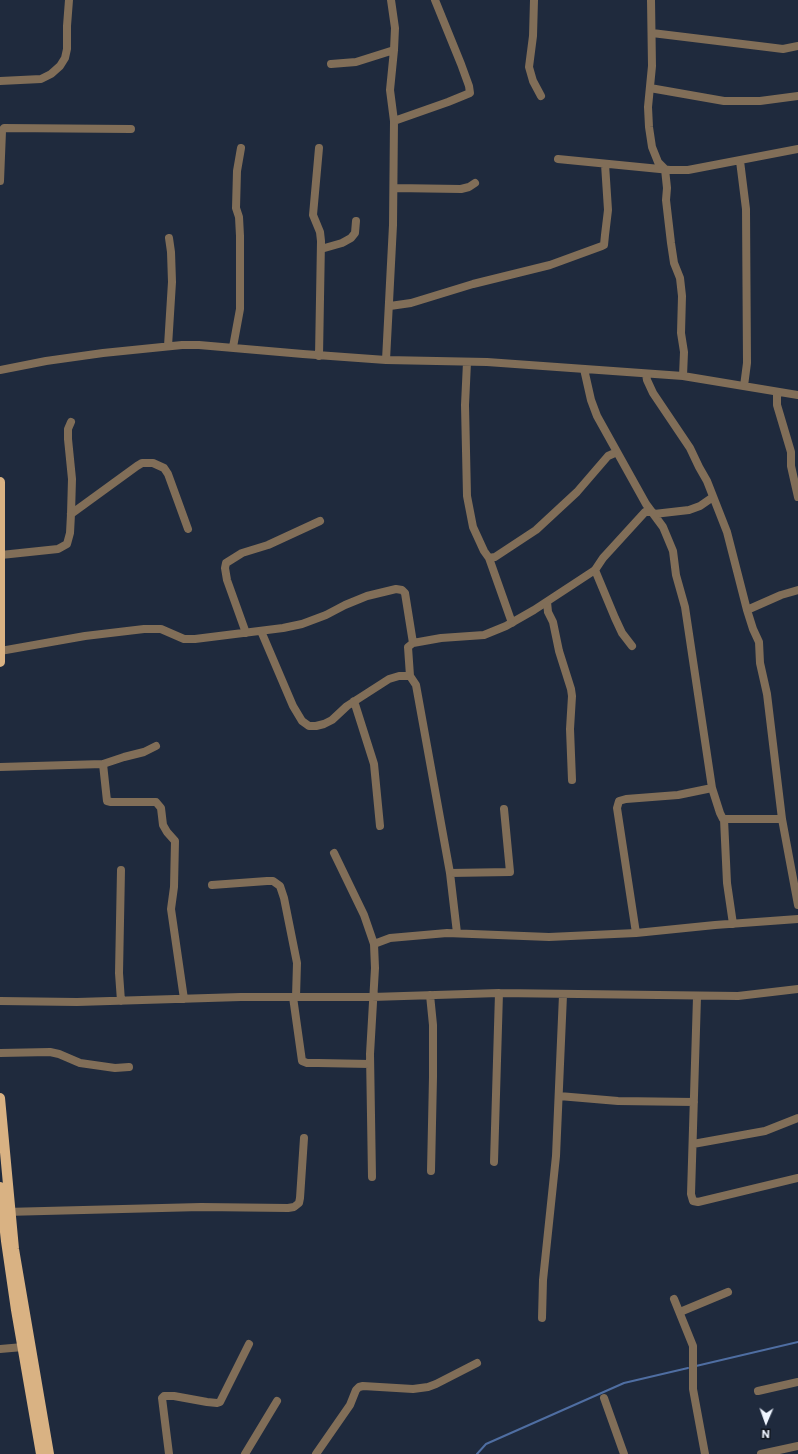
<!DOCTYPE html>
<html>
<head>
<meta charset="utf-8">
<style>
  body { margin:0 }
  #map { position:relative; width:798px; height:1454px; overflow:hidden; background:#1f2a3d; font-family:Commissioner,sans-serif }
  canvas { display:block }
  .north { position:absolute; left:746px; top:1402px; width:40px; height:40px; -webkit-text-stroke:3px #0e131b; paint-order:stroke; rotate:182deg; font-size:11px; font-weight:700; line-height:16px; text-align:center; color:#eff5ff }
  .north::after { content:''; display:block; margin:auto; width:14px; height:18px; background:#eff5ff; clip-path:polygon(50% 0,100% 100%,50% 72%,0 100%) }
</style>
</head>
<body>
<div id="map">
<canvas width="798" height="1454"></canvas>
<div class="north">N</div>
</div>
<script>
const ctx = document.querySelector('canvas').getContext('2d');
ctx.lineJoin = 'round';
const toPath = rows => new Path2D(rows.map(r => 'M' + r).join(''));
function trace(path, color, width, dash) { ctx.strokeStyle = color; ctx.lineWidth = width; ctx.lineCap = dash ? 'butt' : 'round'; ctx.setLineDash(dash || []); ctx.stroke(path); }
trace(toPath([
  [696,1366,798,1342],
  [477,1454,486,1444,624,1383,688,1368]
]), '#4f6ea2', 2);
trace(toPath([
  [534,0,533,36,529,67,533,81,541,96],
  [651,0,652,66,648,107,649,127,652,147,658,162,665,169,667,188,666,200,671,243,674,263,680,278,682,296,681,333,684,352,683,376],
  [652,33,767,47,783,49,798,46],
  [331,64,356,62,394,50],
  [0,81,41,79,51,74,60,66,65,58,67,49,67,26,69,0],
  [650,88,724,101,760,101,798,96],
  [394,121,448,102,470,93,469,86,461,64,435,0],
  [319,148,313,215,320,232,321,241,319,356],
  [558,159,670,170,688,170,798,149],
  [740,161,746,209,747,363,744,386],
  [0,181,2,131,4,128,131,129],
  [394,188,461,189,469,187,475,183],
  [321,249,342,243,351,238,355,233,356,221],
  [390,306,411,303,473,284,550,265,602,246,604,245,605,235,608,210,605,164],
  [168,346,172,282,171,252,169,238],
  [233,347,240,309,240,236,239,217,236,208,237,171,241,148],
  [386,360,393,225,394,121,390,90,394,50,395,28,391,0],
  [467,362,465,405,467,496,473,527,484,551,489,558,495,557,536,530,577,492,608,456,617,452],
  [584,369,591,400,597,416,646,504,663,527,673,551,676,575,685,607,712,788],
  [0,370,46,361,103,353,182,345,199,345,303,354,386,360,487,362,683,376,798,395],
  [646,374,647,380,653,393,690,448,699,467,707,481,727,532,747,610,753,629,759,642,760,663,767,694,782,819,798,905],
  [777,392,777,405,791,452,791,466,798,497],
  [71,514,137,466,142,463,153,463,164,468,168,474,188,529],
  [654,514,689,510,700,506,713,497],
  [1,555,58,549,67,544,70,533,71,514,72,479,68,439,68,429,71,422],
  [489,558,512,623],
  [595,570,615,618,622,633,632,646],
  [547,602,548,612,553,622,559,651,571,689,572,696,570,729,572,780],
  [747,610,781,595,798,590],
  [261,631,293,706,302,721,309,726,316,726,324,724,332,720,347,706,389,679,399,676,410,676],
  [246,633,227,580,225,568,226,563,242,553,268,545,320,521],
  [0,651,85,636,144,629,161,629,184,639,195,639,283,628,302,624,326,615,345,605,367,596,396,589,402,590,405,593,413,643],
  [354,701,374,764,380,826],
  [103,764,107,801,111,802,156,802,161,808,163,825,167,832,175,841,174,887,171,909,184,999],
  [0,767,103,764,124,757,144,752,156,746],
  [724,819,727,883,733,924],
  [334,853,364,915,374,944],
  [450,873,510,872,504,809],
  [212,885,267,881,273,881,280,886,284,898,297,963,296,997],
  [457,933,450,873,416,685,410,676,408,647,413,643,441,638,484,635,506,626,534,610,595,570,603,558,645,512,652,512],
  [636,933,617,808,619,801,626,799,678,795,712,788,720,813,723,819,782,819],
  [430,995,433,1025,433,1077,431,1171],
  [293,997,302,1061,307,1063,318,1063,370,1064],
  [697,997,691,1194,693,1201,698,1202,798,1178],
  [0,1001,77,1002,241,997,372,997,499,993,738,996,798,989],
  [121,1001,119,973,121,870],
  [0,1053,50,1052,59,1054,80,1063,115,1068,129,1067],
  [559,1096,618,1101,694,1102],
  [693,1144,765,1131,798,1118],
  [494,1162,499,993],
  [372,1177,370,1054,375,968,374,944,390,938,447,933,549,937,636,933,715,925,798,919],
  [5,1212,201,1207,288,1208,294,1207,299,1203,300,1198,304,1138],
  [674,1299,693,1346,693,1389,705,1454],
  [680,1312,728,1292],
  [542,1318,543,1280,556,1156,563,995],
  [0,1349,23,1347],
  [758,1391,798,1382],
  [604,1398,624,1454],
  [169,1454,162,1398,164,1396,174,1396,207,1402,217,1403,220,1402,249,1344],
  [245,1454,277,1401],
  [316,1454,350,1405,356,1390,359,1387,363,1386,413,1389,428,1387,436,1384,477,1363],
  [761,1454,798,1446]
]), '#816e58', 8);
trace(toPath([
  [0,482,0,662],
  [0,1098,14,1249,49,1454],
  [0,1187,6,1241,16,1310,41,1454]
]), '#d9b283', 10);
</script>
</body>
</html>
